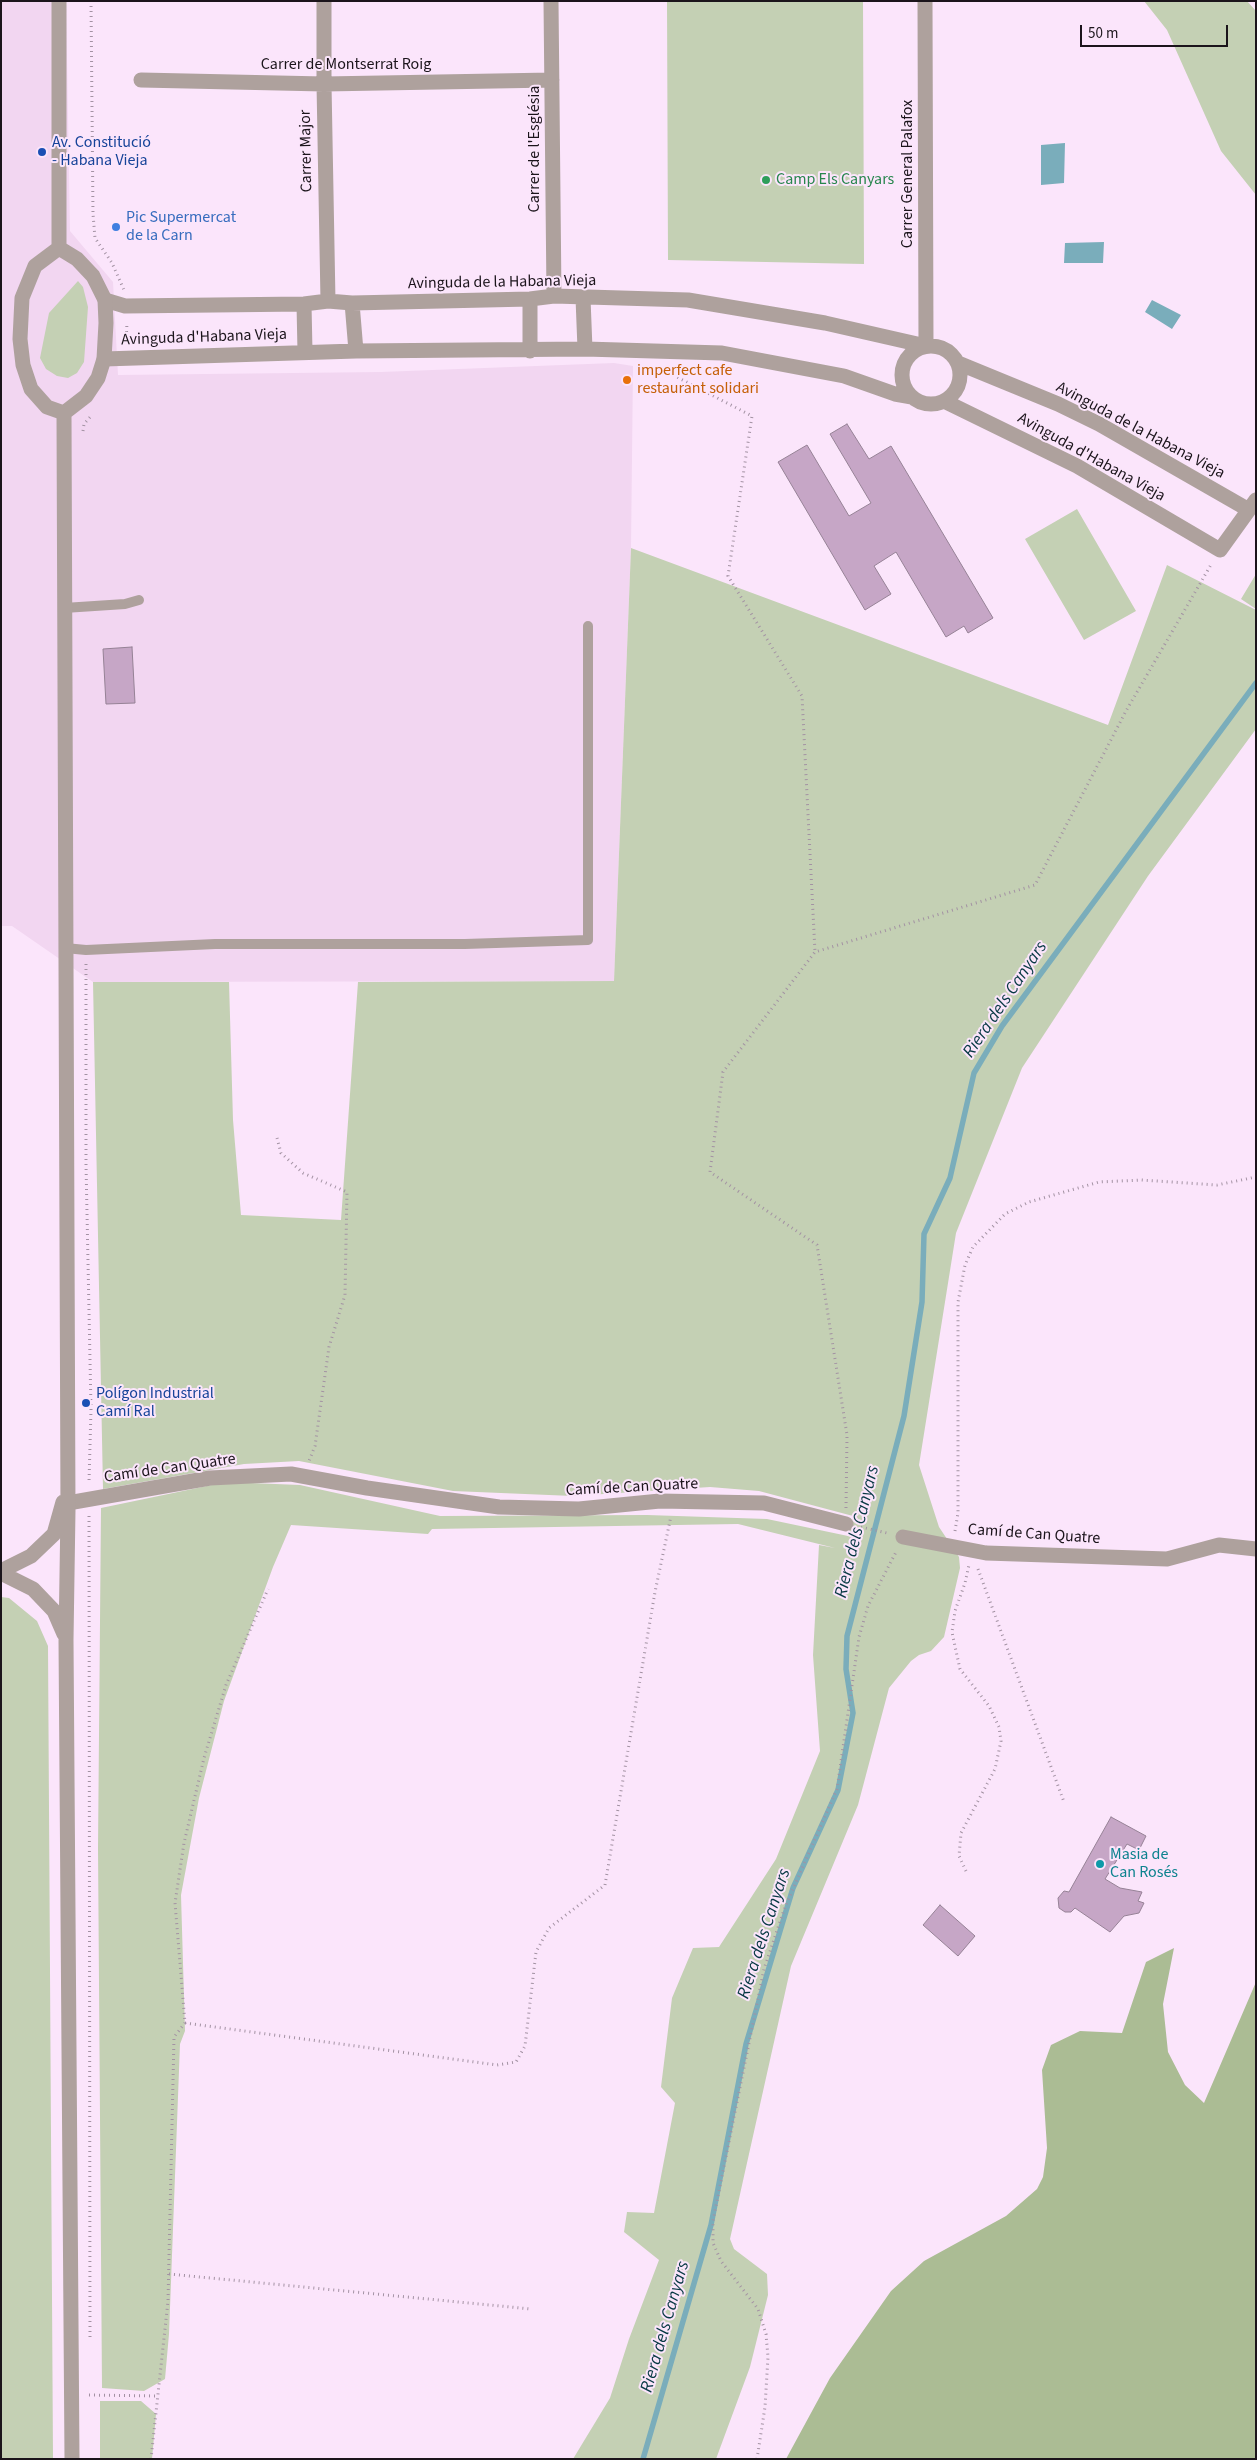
<!DOCTYPE html>
<html>
<head>
<meta charset="utf-8">
<style>
  body { margin:0 }
  #map { position:relative; width:1257px; height:2460px; overflow:hidden; background:#fbe5fb; font-family:"Source Sans 3",sans-serif }
  canvas { display:block }
  .frame { position:absolute; inset:0; border:2px solid #1b141b; pointer-events:none }
  .scale { position:absolute; left:1080px; top:25px; width:148px; height:22px; box-sizing:border-box; border:2px solid #1b141b; border-top:0; padding-left:6px; font-size:15px; line-height:18px; white-space:nowrap; color:#1b141b; -webkit-text-stroke:4px #fbe5fb; paint-order:stroke }
</style>
</head>
<body>
<div id="map">
<canvas width="1257" height="2460"></canvas>
<div class="frame"></div>
<div class="scale">50 m</div>
</div>
<script>
const ctx = document.querySelector('canvas').getContext('2d');
ctx.lineJoin = 'round';
function fill(path, color) { ctx.fillStyle = color; ctx.fill(path, 'evenodd'); }
const toPath = rows => new Path2D(rows.map(r => 'M' + r).join(''));
function trace(path, color, width, dash) { ctx.strokeStyle = color; ctx.lineWidth = width; ctx.lineCap = dash ? 'butt' : 'round'; ctx.setLineDash(dash || []); ctx.stroke(path); }
function write(font, color, halo, rows, align = 'center') {
  ctx.font = font + ' "Source Sans 3",sans-serif'; ctx.lineWidth = 4; ctx.setLineDash([]); ctx.textBaseline = 'middle'; ctx.strokeStyle = halo; ctx.fillStyle = color; for (const [text, x, y, turn = 0] of rows) {
    ctx.save(); ctx.translate(x, y); ctx.rotate((+turn || 0) * Math.PI / 180); ctx.textAlign = isNaN(turn) ? turn : align; if (halo) ctx.strokeText(text, 0, 0); ctx.fillText(text, 0, 0); ctx.restore();
  }
}
fill(toPath([
  [1,1,66,1,70,231,113,282,118,375,381,372,614,363,633,366,631,548,614,981,93,982,12,926,1,926]
]), '#f2d6f1');
fill(toPath([
  [667,1,863,1,864,264,668,260],
  [1144,1,1247,1,1256,11,1256,195,1221,151,1167,30],
  [78,281,83,287,88,307,84,362,77,373,68,378,57,376,46,369,40,358,49,313],
  [1077,509,1136,611,1084,640,1025,539],
  [631,548,1108,725,1167,565,1256,610,1256,729,1148,876,1022,1068,956,1233,919,1465,939,1527,959,1557,960,1568,944,1637,931,1651,919,1655,911,1661,889,1688,858,1805,791,1966,730,2239,734,2249,767,2274,768,2295,750,2367,716,2459,573,2459,610,2398,629,2339,659,2260,624,2232,627,2212,654,2213,675,2103,661,2087,672,1998,693,1948,719,1947,776,1859,820,1751,813,1655,819,1545,835,1548,738,1524,432,1529,428,1534,291,1525,273,1567,224,1701,199,1798,181,1895,185,2031,180,2044,169,2334,165,2379,144,2391,102,2388,98,1848,101,1508,226,1482,300,1485,440,1516,647,1515,767,1519,848,1536,853,1516,759,1491,710,1487,573,1496,453,1491,299,1461,244,1464,103,1489,93,982,229,982,233,1120,241,1215,341,1220,358,982,614,981],
  [1256,574,1256,609,1241,599],
  [1,1597,9,1598,37,1621,48,1646,53,2459,1,2459],
  [100,2401,141,2401,156,2414,152,2459,100,2459]
]), '#c4d0b4');
fill(toPath([
  [1174,1948,1163,2004,1168,2052,1185,2085,1204,2103,1256,1982,1256,2459,786,2459,830,2378,891,2291,924,2261,1006,2216,1037,2189,1043,2177,1047,2148,1042,2070,1051,2045,1080,2031,1122,2033,1146,1962]
]), '#abbc94');
fill(toPath([
  [1065,143,1064,183,1041,185,1041,145],
  [1104,242,1103,263,1064,263,1065,243],
  [1152,300,1181,315,1172,329,1145,312]
]), '#7aadbb');
trace(toPath([
  [643,2459,711,2225,746,2044,793,1888,838,1790,853,1713,846,1669,847,1636,904,1416,922,1302,924,1234,950,1178,974,1073,1002,1026,1256,683]
]), '#7aadbb', 5.5);
const building = toPath([
  [847,424,869,459,891,446,993,618,968,633,964,626,946,637,896,552,874,566,891,594,865,610,778,462,807,445,849,516,871,503,830,434,847,424],
  [132,647,135,703,106,704,103,649,132,647],
  [1111,1817,1146,1836,1139,1850,1127,1844,1105,1879,1120,1888,1142,1892,1138,1901,1144,1903,1139,1913,1124,1916,1110,1932,1075,1908,1071,1912,1065,1912,1059,1908,1058,1898,1064,1891,1069,1892,1111,1817],
  [940,1905,975,1936,958,1956,923,1925,940,1905]
]);
fill(building, '#c6a6c6');
trace(building, '#968296', 1);
trace(toPath([
  [91,1,93,214,95,238,112,263,124,290],
  [126,342,127,323],
  [673,375,752,416,728,576,802,696,815,952],
  [83,431,84,424,92,415],
  [86,964,86,1164,91,1409,89,1482],
  [277,1138,281,1153,303,1173,347,1192,345,1295,329,1347,315,1446,309,1461],
  [846,1508,847,1435,817,1245,710,1172,723,1072,815,952,1035,885,1126,711,1212,563],
  [89,1516,90,2340],
  [861,1527,887,1533],
  [955,1531,958,1513,958,1302,965,1265,973,1247,1005,1214,1029,1202,1099,1182,1141,1180,1217,1185,1256,1177],
  [978,1569,1064,1802],
  [966,1871,959,1856,961,1833,995,1769,1001,1741,999,1727,989,1706,960,1669,956,1651,952,1632,955,1611,965,1583,969,1565],
  [185,2023,497,2065,516,2062,525,2046,536,1952,549,1928,605,1885,655,1592,671,1516],
  [169,2274,531,2309],
  [89,2395,158,2396],
  [151,2459,168,2301,174,2037,185,2023,175,1903,184,1843,204,1758,226,1685,268,1589],
  [757,2459,765,2407,768,2357,766,2334,758,2309,721,2261,713,2243,713,2221,764,1969,785,1907,837,1789,859,1637,868,1606,896,1552]
]), '#a392a3', 3, [1, 4]);
trace(toPath([
  [64,608,125,604,139,600],
  [65,948,86,950,215,944,465,944,588,940,588,626]
]), '#aea19d', 10);
trace(toPath([
  [324,1,324,84,328,301],
  [551,1,554,296],
  [925,1,926,346],
  [141,80,324,84,552,80],
  [583,298,585,349],
  [105,300,125,306,304,304,328,301,352,303,530,299,554,296,688,300,825,323,926,346],
  [352,303,356,351],
  [304,304,305,352],
  '902 375a29 29 0 1 1 58 0a29 29 0 1 1-58 0Z',
  [530,351,530,299],
  [104,359,356,351,585,349,722,353,844,376,895,394,912,397],
  [958,363,1058,404,1099,424,1249,510],
  [944,401,1077,466,1220,550,1256,500],
  [68,1503,210,1478,291,1474,367,1488,499,1507,579,1509,660,1501,764,1503,846,1524],
  [903,1537,986,1553,1167,1559,1219,1545,1256,1549]
]), '#aea19d', 15);
trace(toPath([
  [59,248,59,1],
  [59,248,77,259,93,276,105,300,106,323,104,359,98,378,86,396,64,413],
  [59,248,35,266,22,298,20,339,23,365,31,389,47,407,64,413],
  [64,413,68,1510,66,1640,72,2459],
  [1,1571,31,1556,54,1534,63,1502],
  [1,1573,33,1589,54,1611,64,1634]
]), '#aea19d', 15);
for (const [x, y, r, color] of [
  [42,152,5,"#1a4fb4"],
  [766,180,5,"#2e9e5b"],
  [116,227,5,"#3f7fe0"],
  [627,380,5,"#e8710a"],
  [86,1403,5,"#1a4fb4"],
  [1100,1864,5,"#0f9aa8"]
]) { const dot = new Path2D(); dot.arc(x, y, r, 0, 2 * Math.PI); ctx.fillStyle = color; ctx.fill(dot); trace(dot, '#fbe5fb', 2); }
write('16px', '#1b141b', '#fbe5fb', [
  ["Carrer de Montserrat Roig",346,65],
  ["Carrer de l'Església",535,149,-90],
  ["Carrer Major",307,151,-91],
  ["Carrer General Palafox",908,174,-90],
  ["Avinguda de la Habana Vieja",502,283,-1],
  ["Avinguda d'Habana Vieja",204,338,-2],
  ["Avinguda de la Habana Vieja",1140,431,28],
  ["Avinguda d'Habana Vieja",1091,458,29],
  ["Camí de Can Quatre",170,1469,-8],
  ["Camí de Can Quatre",632,1488,-3],
  ["Camí de Can Quatre",1034,1535,4]
]);
write('16px', '#164399', '#fbe5fb', [
  ["Av. Constitució",52,143],
  ["- Habana Vieja",52,161],
  ["Polígon Industrial",96,1394],
  ["Camí Ral",96,1412]
], 'left');
write('16px', '#27864d', '#fbe5fb', [
  ["Camp Els Canyars",776,180]
], 'left');
write('16px', '#366cbe', '#fbe5fb', [
  ["Pic Supermercat",126,218],
  ["de la Carn",126,236]
], 'left');
write('16px', '#c56008', '#fbe5fb', [
  ["imperfect cafe",637,371],
  ["restaurant solidari",637,389]
], 'left');
write('16px', '#0d838f', '#fbe5fb', [
  ["Masia de",1110,1855],
  ["Can Rosés",1110,1873]
], 'left');
write('italic 18px', '#063843', '#fbe5fb', [
  ["Riera dels Canyars",1006,1000,-56],
  ["Riera dels Canyars",858,1532,-76],
  ["Riera dels Canyars",765,1934,-72],
  ["Riera dels Canyars",666,2327,-74]
]);
</script>
</body>
</html>
